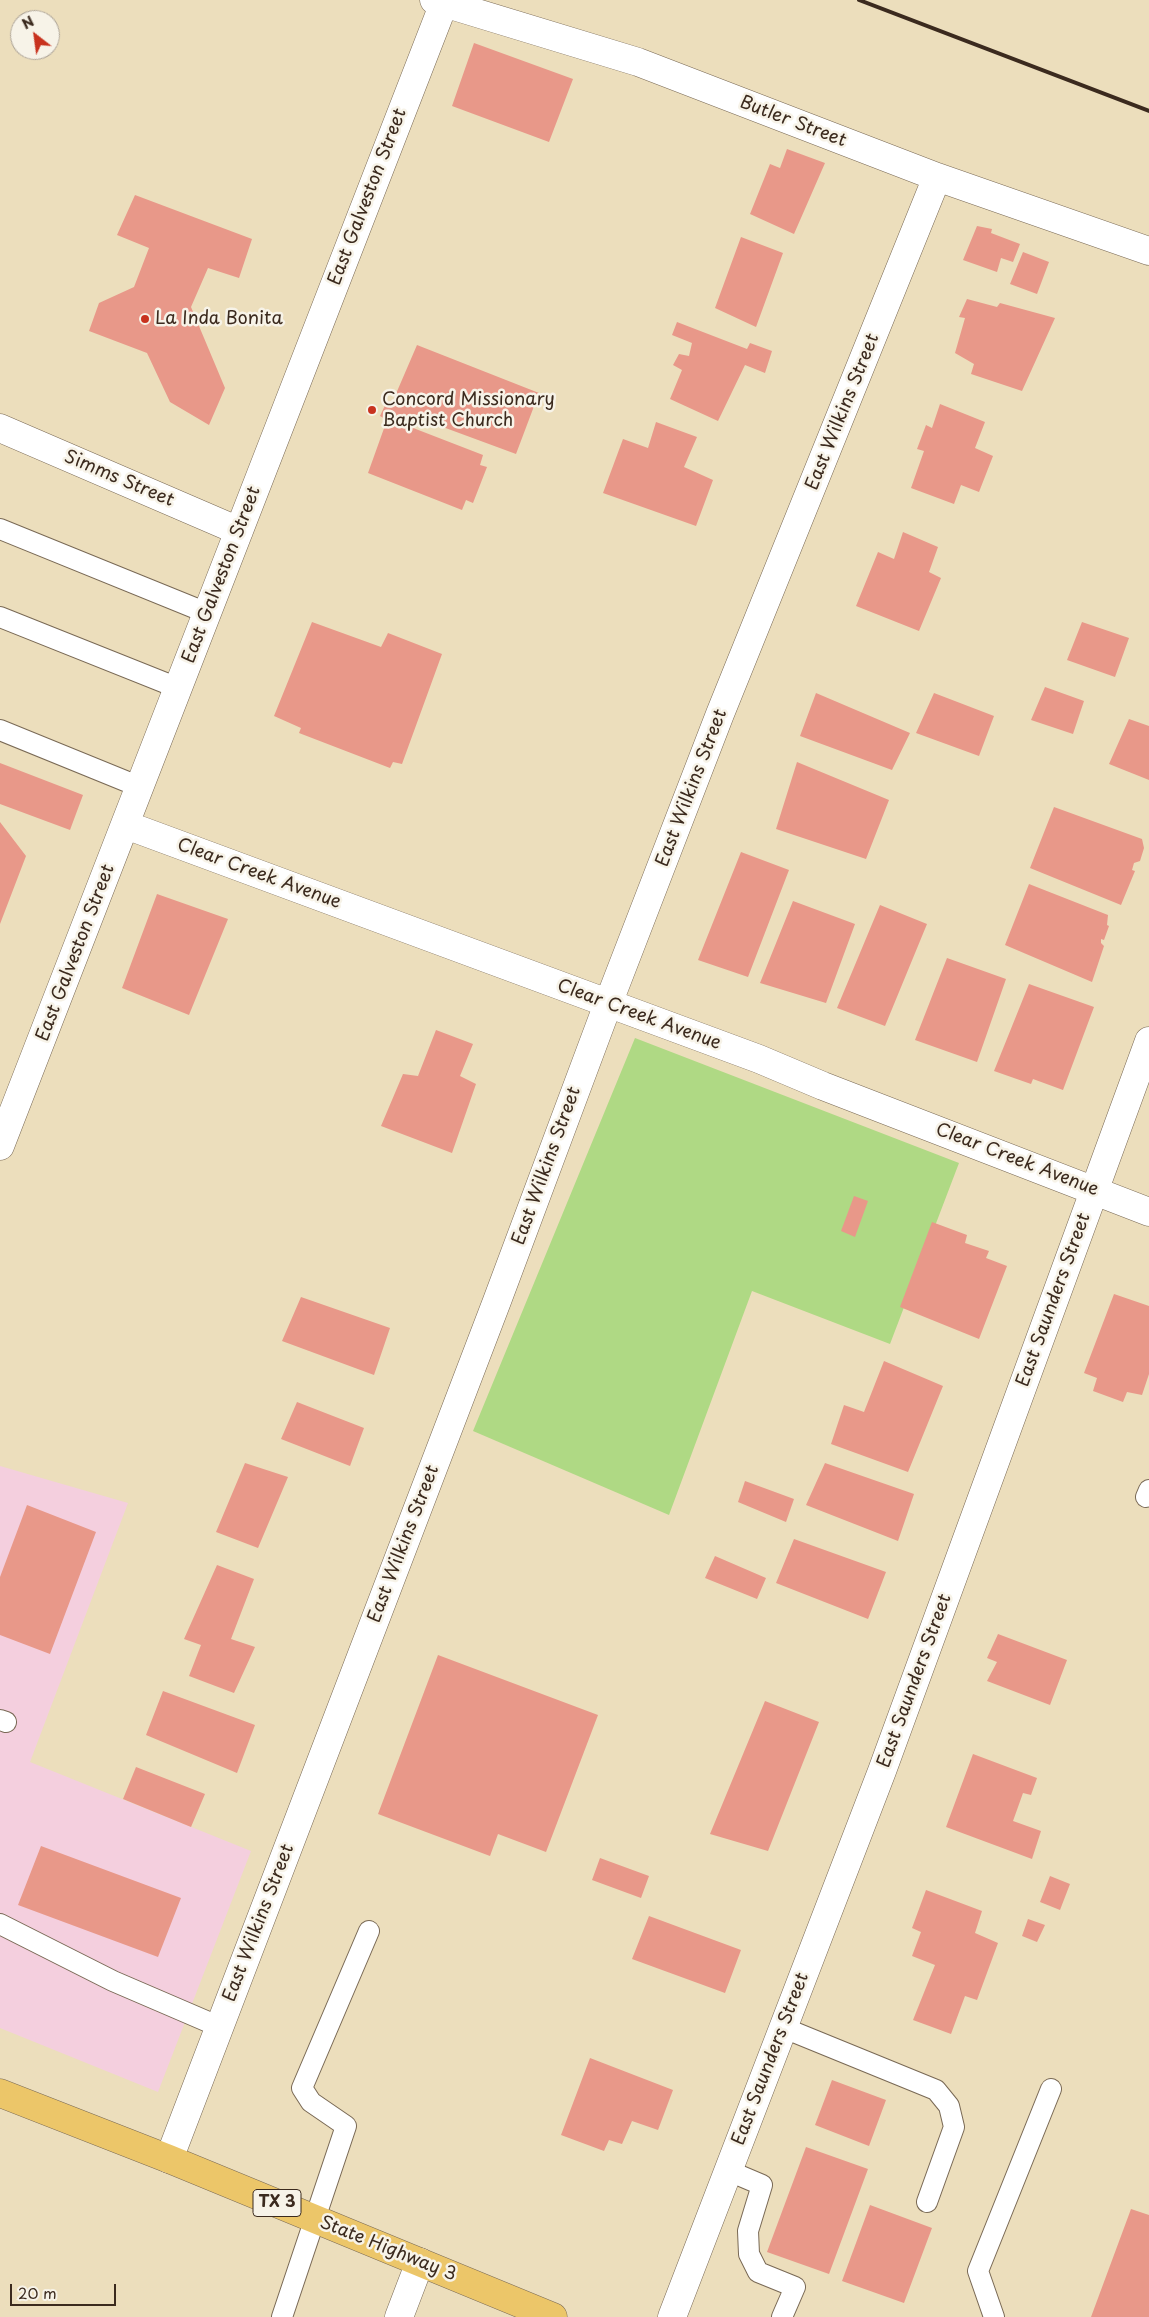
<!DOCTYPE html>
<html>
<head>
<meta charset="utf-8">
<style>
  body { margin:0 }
  #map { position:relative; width:1149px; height:2317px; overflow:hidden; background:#ecdebc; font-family:"Playpen Sans",sans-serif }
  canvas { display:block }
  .north { position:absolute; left:10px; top:10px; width:50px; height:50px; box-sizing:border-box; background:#f7f3e8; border:1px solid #aca397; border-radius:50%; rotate:330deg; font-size:14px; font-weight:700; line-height:20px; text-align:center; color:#3b2a1e }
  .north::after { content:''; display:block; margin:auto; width:18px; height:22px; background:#c8321e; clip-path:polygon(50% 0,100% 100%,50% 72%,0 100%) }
  .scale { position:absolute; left:10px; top:2284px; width:106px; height:22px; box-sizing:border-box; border:2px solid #3b2a1e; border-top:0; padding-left:6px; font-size:15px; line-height:18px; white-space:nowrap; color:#3b2a1e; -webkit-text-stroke:4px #f7f3e8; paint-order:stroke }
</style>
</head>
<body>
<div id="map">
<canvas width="1149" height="2317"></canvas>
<div class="north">N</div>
<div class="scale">20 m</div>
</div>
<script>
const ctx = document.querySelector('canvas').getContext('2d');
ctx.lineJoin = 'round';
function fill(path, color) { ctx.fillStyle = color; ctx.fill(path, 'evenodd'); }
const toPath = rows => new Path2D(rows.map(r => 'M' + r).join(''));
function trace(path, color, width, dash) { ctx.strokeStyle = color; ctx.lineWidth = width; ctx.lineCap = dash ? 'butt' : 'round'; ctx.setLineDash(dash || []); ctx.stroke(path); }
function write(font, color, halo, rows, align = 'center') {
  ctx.font = font + ' "Playpen Sans",sans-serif'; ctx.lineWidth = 5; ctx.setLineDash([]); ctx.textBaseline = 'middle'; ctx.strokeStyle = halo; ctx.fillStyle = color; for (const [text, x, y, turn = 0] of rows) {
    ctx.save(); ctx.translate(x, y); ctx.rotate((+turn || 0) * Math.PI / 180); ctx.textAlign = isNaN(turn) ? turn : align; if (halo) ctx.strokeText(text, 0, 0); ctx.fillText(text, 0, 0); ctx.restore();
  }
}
fill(toPath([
  [0,1466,128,1503,30,1762,251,1851,158,2092,0,2028]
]), '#f4cfde');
fill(toPath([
  [635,1038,959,1163,890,1344,752,1291,669,1515,473,1431]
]), '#afd984');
fill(toPath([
  [474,43,573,79,549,142,452,106],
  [787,149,825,163,794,234,750,214,770,164,780,168],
  [135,195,252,239,239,278,208,268,191,307,225,388,209,425,170,402,147,353,89,331,99,303,134,287,149,248,117,235],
  [977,226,992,229,991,233,1020,244,1013,262,1001,258,997,272,963,260],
  [741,237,783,253,756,327,715,308],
  [1023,252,1049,262,1037,294,1010,284],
  [967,299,997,307,1000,303,1055,318,1022,391,971,374,974,364,955,353,965,318,959,317],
  [677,322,747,349,750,343,772,351,765,373,745,365,718,421,670,399,682,370,673,365,679,354,689,356,692,343,672,335],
  [417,345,539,393,516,454,413,416,408,426,483,455,480,465,487,467,473,503,466,500,462,510,368,473,387,420,380,416,387,401,392,403],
  [940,404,985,422,975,448,993,456,979,492,961,485,954,504,911,488,924,451,917,449,926,425,932,428],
  [656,422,697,437,684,467,713,480,696,526,603,493,623,439,648,448],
  [903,532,938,547,929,572,941,578,919,631,856,606,878,552,894,559],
  [312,622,381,647,388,633,442,654,402,764,393,762,390,768,299,733,301,728,274,716],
  [1082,622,1129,638,1115,677,1067,660],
  [1045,687,1084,701,1073,734,1031,720],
  [816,693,910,733,892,770,800,736],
  [934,693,994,716,979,756,916,733],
  [1129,719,1149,726,1149,780,1109,764],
  [797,762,889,800,866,859,776,829],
  [0,763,83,795,70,830,0,804],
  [1054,807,1142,839,1144,848,1140,861,1134,863,1132,870,1135,871,1121,905,1030,868],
  [0,822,26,856,0,924],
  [741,852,789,870,748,977,698,960],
  [1029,884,1108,915,1107,925,1109,926,1104,940,1101,939,1101,943,1104,946,1092,982,1005,945],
  [157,894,228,919,189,1015,122,988],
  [793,901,855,924,826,1003,760,983],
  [880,905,927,924,885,1026,837,1008],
  [947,958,1006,979,977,1062,915,1040],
  [1029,984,1094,1007,1063,1090,1033,1079,1031,1084,994,1071],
  [436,1030,473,1044,460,1076,476,1084,452,1153,381,1126,403,1074,418,1076],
  [854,1196,868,1201,855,1237,841,1231],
  [932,1222,967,1235,965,1243,989,1251,986,1258,1007,1266,979,1339,900,1307],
  [1114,1294,1149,1306,1149,1374,1142,1395,1127,1392,1123,1402,1093,1391,1097,1378,1084,1373],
  [301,1297,390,1328,374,1375,282,1341],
  [884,1361,943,1386,908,1472,831,1444,844,1405,864,1412],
  [297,1402,364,1428,350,1466,281,1439],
  [245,1463,288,1477,258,1548,216,1532],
  [825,1463,914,1494,898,1541,806,1505],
  [745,1481,794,1499,786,1522,738,1502],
  [27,1505,96,1532,50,1654,0,1635,0,1577],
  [794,1539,886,1572,868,1619,776,1583],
  [715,1556,766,1578,757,1599,705,1578],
  [217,1565,254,1579,231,1639,255,1647,234,1693,189,1676,201,1645,184,1639],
  [998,1634,1067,1660,1050,1705,987,1681,997,1662,987,1658],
  [438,1655,598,1715,546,1852,498,1834,490,1856,378,1814],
  [163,1691,255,1725,237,1773,146,1735],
  [765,1701,819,1722,768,1851,710,1834],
  [973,1754,1037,1778,1031,1795,1023,1793,1013,1821,1041,1831,1032,1859,946,1827],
  [136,1767,205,1794,191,1827,123,1799],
  [41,1846,181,1898,158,1957,18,1905],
  [600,1858,649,1876,641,1898,592,1880],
  [1050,1876,1070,1884,1060,1910,1040,1902],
  [926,1890,982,1911,975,1933,998,1943,977,2000,965,1996,951,2034,913,2020,935,1965,912,1956,921,1932,912,1928],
  [649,1916,741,1950,725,1993,632,1959],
  [1028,1919,1045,1925,1037,1942,1022,1936],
  [590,2058,673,2090,658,2130,632,2121,622,2144,609,2140,604,2151,561,2135],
  [832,2080,886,2100,869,2146,815,2125],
  [806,2147,868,2169,829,2274,767,2252],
  [870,2205,932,2228,904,2303,842,2281],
  [1131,2209,1149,2215,1149,2317,1091,2317]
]), '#e89889');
const service = toPath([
  [0,529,207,613],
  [0,617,178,688],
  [0,730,140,787],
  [1146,1497,1149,1490],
  [0,1720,6,1722],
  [0,1924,113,1981,220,2027],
  [784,2028,936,2090,949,2106,954,2127,927,2202],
  [729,2171,762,2185,748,2231,749,2254,758,2272,795,2287,782,2317],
  [282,2317,346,2126,311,2102,302,2088,369,1931],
  [994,2317,978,2271,1051,2089]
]);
const minor = toPath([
  [434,0,638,62,937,177,1149,251],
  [0,428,239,531],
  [126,825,759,1059,823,1086,1149,1212],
  [0,1146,444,3],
  [169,2159,497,1301,608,1004,720,714,937,177],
  [399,2317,420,2262],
  [672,2317,882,1771,1149,1041]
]);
const primary = toPath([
  [0,2093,169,2159,553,2317]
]);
trace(service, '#796955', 22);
trace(minor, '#796955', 29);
trace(primary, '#796955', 29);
trace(service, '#fff', 20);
trace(minor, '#fff', 28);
trace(primary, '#ecc669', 28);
trace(toPath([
  [859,0,1149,111]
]), '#3b2a1e', 4);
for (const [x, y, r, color] of [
  [145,319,5,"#c8321e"],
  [372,410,5,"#c8321e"]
]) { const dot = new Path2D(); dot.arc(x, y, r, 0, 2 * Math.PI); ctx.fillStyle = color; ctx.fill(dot); trace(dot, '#f7f3e8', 2); }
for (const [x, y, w] of [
  [277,2203,48]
]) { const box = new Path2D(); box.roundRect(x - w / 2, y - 13.5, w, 27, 4); ctx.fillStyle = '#f7f3e8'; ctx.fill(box); trace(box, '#3b2a1e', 1); }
write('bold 16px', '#3b2a1e', null, [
  ["TX 3",277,2203]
]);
write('18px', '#3b2a1e', '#f7f3e8', [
  ["Butler Street",793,122,21],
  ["East Galveston Street",368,197,-69],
  ["East Wilkins Street",843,412,-68],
  ["Simms Street",119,479,23],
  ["East Galveston Street",222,575,-69],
  ["East Wilkins Street",692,788,-69],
  ["Clear Creek Avenue",259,874,20],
  ["East Galveston Street",76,953,-69],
  ["Clear Creek Avenue",639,1015,20],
  ["Clear Creek Avenue",1017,1160,21],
  ["East Wilkins Street",547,1166,-70],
  ["East Saunders Street",1054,1300,-70],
  ["East Wilkins Street",404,1544,-69],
  ["East Saunders Street",915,1681,-70],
  ["East Wilkins Street",259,1923,-69],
  ["East Saunders Street",771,2059,-69],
  ["State Highway 3",388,2249,22]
]);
write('18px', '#3b2a1e', '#f7f3e8', [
  ["La Inda Bonita",155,319],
  ["Concord Missionary",382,400],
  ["Baptist Church",382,421]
], 'left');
</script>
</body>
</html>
